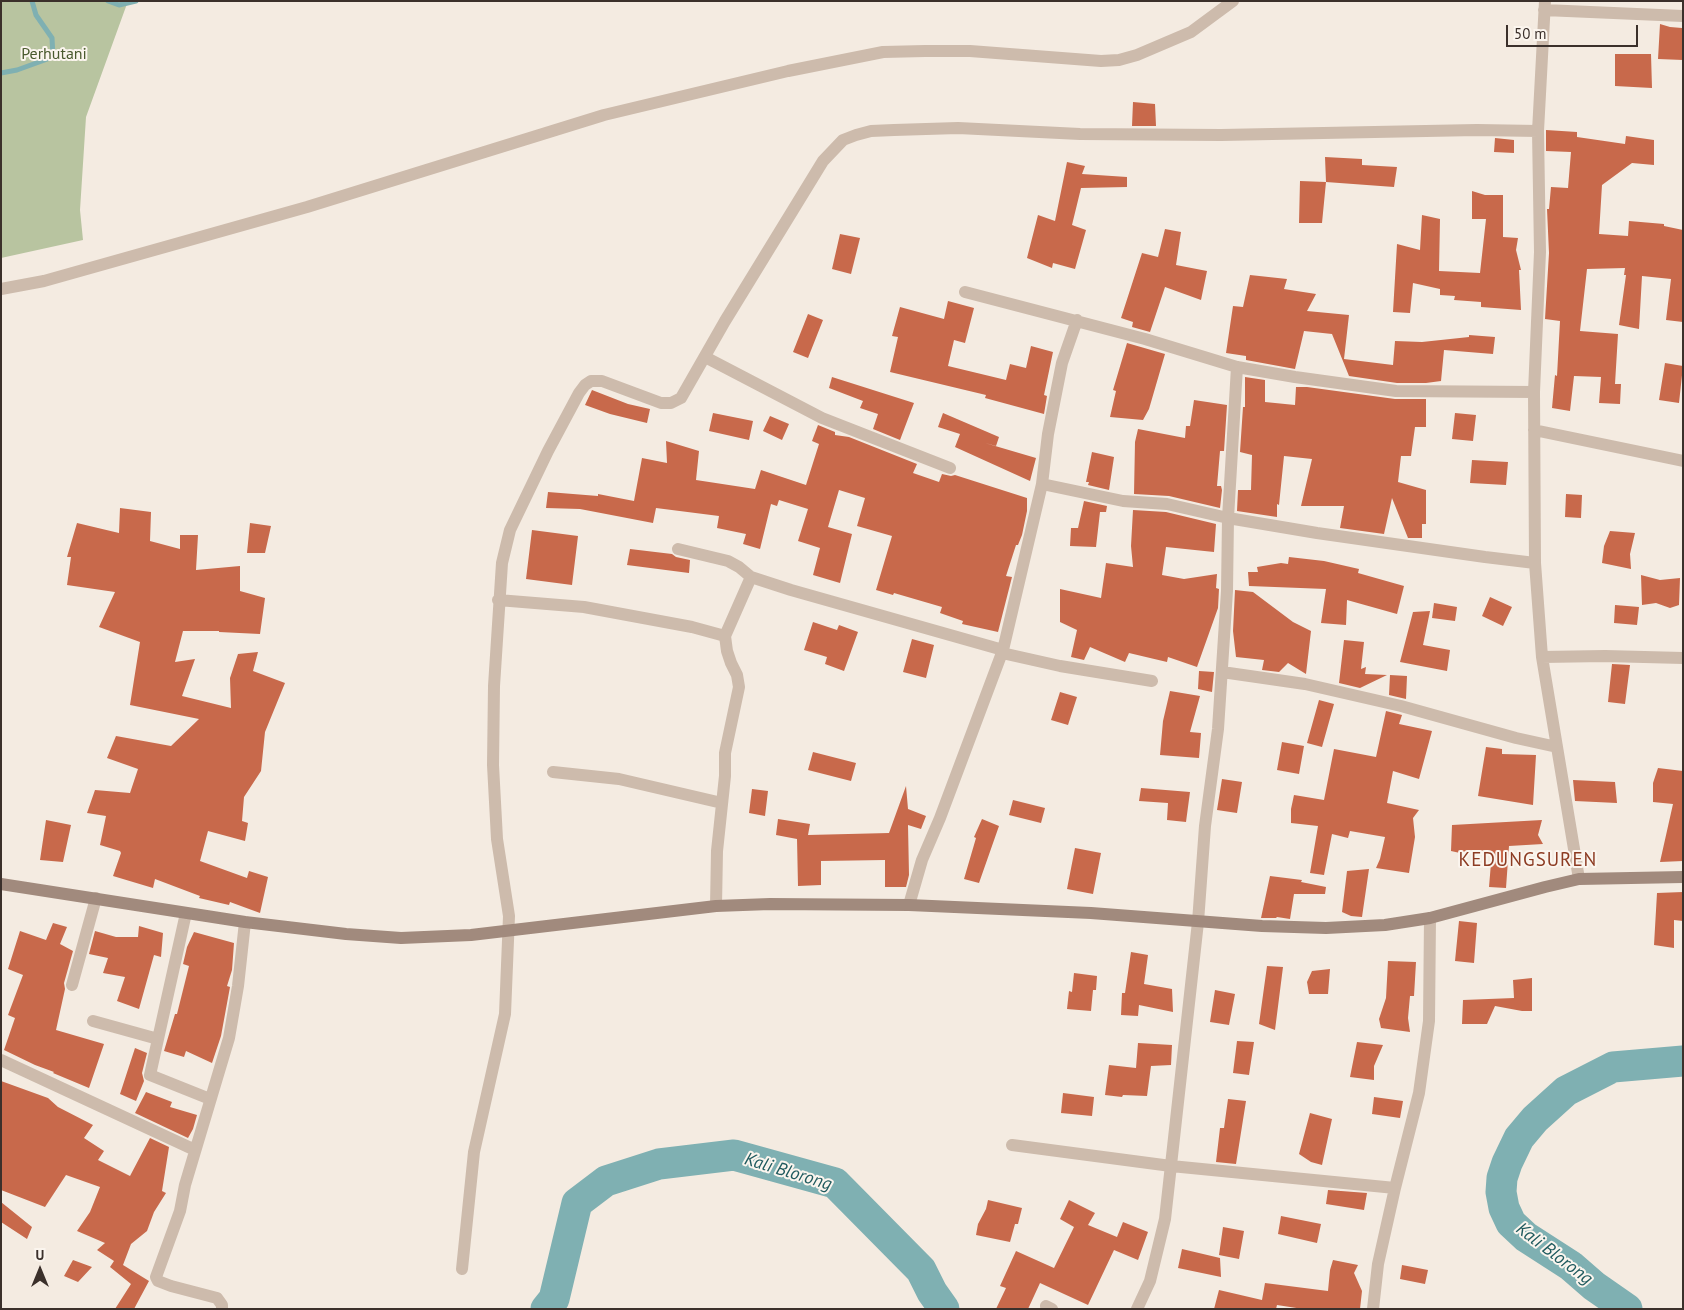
<!DOCTYPE html>
<html>
<head>
<meta charset="utf-8">
<style>
  body { margin:0 }
  #map { position:relative; width:1684px; height:1310px; overflow:hidden; background:#f4ebe1; font-family:"PT Sans",sans-serif }
  canvas { display:block }
  .frame { position:absolute; inset:0; border:2px solid #3b302b; pointer-events:none }
  .north { position:absolute; left:15px; top:1245px; width:50px; height:50px; -webkit-text-stroke:4px #fbf5ee; paint-order:stroke; rotate:0deg; font-size:14px; font-weight:700; line-height:20px; text-align:center; color:#3b302b }
  .north::after { content:''; display:block; margin:auto; width:18px; height:22px; background:#3b302b; clip-path:polygon(50% 0,100% 100%,50% 72%,0 100%) }
  .scale { position:absolute; left:1506px; top:25px; width:132px; height:22px; box-sizing:border-box; border:2px solid #3b302b; border-top:0; padding-left:6px; font-size:15px; line-height:18px; white-space:nowrap; color:#3b302b; -webkit-text-stroke:4px #fbf5ee; paint-order:stroke }
</style>
</head>
<body>
<div id="map">
<canvas width="1684" height="1310"></canvas>
<div class="frame"></div>
<div class="north">U</div>
<div class="scale">50 m</div>
</div>
<script>
const ctx = document.querySelector('canvas').getContext('2d');
ctx.lineJoin = 'round';
function fill(path, color) { ctx.fillStyle = color; ctx.fill(path, 'evenodd'); }
const toPath = rows => new Path2D(rows.map(r => 'M' + r).join(''));
function trace(path, color, width, dash) { ctx.strokeStyle = color; ctx.lineWidth = width; ctx.lineCap = dash ? 'butt' : 'round'; ctx.setLineDash(dash || []); ctx.stroke(path); }
function write(font, color, halo, rows, align = 'center') {
  ctx.font = font + ' "PT Sans",sans-serif'; ctx.lineWidth = 4; ctx.setLineDash([]); ctx.textBaseline = 'middle'; ctx.strokeStyle = halo; ctx.fillStyle = color; for (const [text, x, y, turn = 0] of rows) {
    ctx.save(); ctx.translate(x, y); ctx.rotate((+turn || 0) * Math.PI / 180); ctx.textAlign = isNaN(turn) ? turn : align; if (halo) ctx.strokeText(text, 0, 0); ctx.fillText(text, 0, 0); ctx.restore();
  }
}
fill(toPath([
  [1,1,128,1,86,117,80,210,83,240,1,258]
]), '#b8c4a0');
trace(toPath([
  [108,1,119,5,136,1],
  [1,73,17,70,53,57,52,38,36,15,32,1]
]), '#7fb0b2', 5);
trace(toPath([
  [546,1309,554,1299,577,1203,606,1181,659,1164,734,1155,835,1183,921,1270,932,1292,944,1309],
  [1627,1309,1594,1286,1571,1266,1526,1237,1511,1223,1504,1208,1501,1192,1502,1178,1507,1163,1519,1138,1535,1119,1566,1091,1613,1067,1683,1061]
]), '#7fb0b2', 31);
fill(toPath([
  [1660,24,1670,27,1682,28,1683,60,1658,59],
  [1615,54,1651,54,1652,88,1615,86],
  [1133,102,1155,104,1156,126,1132,126],
  [1546,130,1577,132,1577,137,1625,144,1626,136,1654,140,1654,165,1632,163,1602,185,1599,234,1628,236,1629,221,1664,224,1664,226,1683,230,1683,322,1666,320,1671,279,1642,276,1639,329,1619,325,1626,275,1624,275,1625,268,1587,269,1580,331,1618,334,1615,384,1621,384,1620,404,1599,403,1601,377,1574,376,1570,411,1552,408,1555,375,1557,376,1560,321,1545,319,1549,253,1547,209,1549,209,1551,187,1568,188,1571,152,1546,151],
  [1495,138,1514,140,1514,153,1494,152],
  [1325,157,1362,159,1362,165,1397,167,1394,187,1326,182],
  [1067,162,1085,166,1082,174,1127,177,1127,187,1081,188,1072,225,1086,230,1075,269,1053,263,1052,268,1027,258,1038,215,1055,221],
  [1300,181,1326,182,1322,223,1299,223],
  [1472,191,1485,195,1503,195,1503,237,1518,238,1516,250,1521,270,1519,270,1521,310,1481,307,1481,302,1454,300,1455,296,1440,295,1440,289,1413,283,1410,313,1393,312,1397,244,1420,250,1422,215,1440,219,1439,271,1480,273,1486,219,1472,219],
  [1165,229,1181,232,1176,265,1207,271,1201,300,1165,287,1150,332,1132,327,1133,322,1121,318,1142,253,1158,257],
  [840,234,860,238,851,274,832,269],
  [1250,275,1287,279,1284,289,1316,294,1307,311,1349,315,1344,359,1393,365,1395,341,1422,342,1469,337,1469,335,1495,337,1493,354,1444,350,1441,381,1426,383,1397,383,1349,376,1332,334,1304,331,1295,369,1246,360,1246,356,1226,353,1233,306,1243,307],
  [948,301,974,308,965,343,954,340,948,366,1006,380,1010,364,1026,368,1031,346,1053,352,1044,395,1047,396,1044,414,985,398,986,395,890,372,898,337,892,336,900,307,944,319],
  [808,314,823,320,808,358,793,352],
  [1127,343,1165,354,1149,409,1143,420,1110,417,1116,391,1113,390],
  [1665,363,1683,366,1679,403,1659,400],
  [832,377,914,403,900,440,873,429,878,414,860,408,863,401,829,388],
  [1245,377,1265,380,1265,402,1295,405,1296,387,1307,387,1395,399,1426,399,1426,427,1415,427,1411,456,1401,456,1398,482,1426,490,1426,524,1422,524,1422,538,1408,538,1392,498,1384,534,1340,528,1344,506,1301,506,1312,459,1284,456,1279,505,1277,504,1277,517,1237,511,1238,490,1251,490,1252,455,1240,452,1243,407,1245,407],
  [592,390,628,404,650,409,647,423,610,414,585,405],
  [1194,400,1227,405,1224,451,1220,451,1217,486,1221,486,1222,490,1220,508,1169,496,1134,494,1135,442,1138,429,1185,438,1186,426,1190,426],
  [713,413,753,421,749,440,709,431],
  [943,413,999,437,996,446,985,443,1036,458,1030,481,955,447,960,434,938,427],
  [1455,413,1476,415,1473,441,1452,439],
  [770,416,789,424,782,440,763,431],
  [818,425,835,432,835,435,849,437,917,464,913,473,939,482,942,474,951,476,955,475,1027,498,1027,511,1022,535,1018,545,1016,545,1006,576,1012,577,998,632,962,624,963,621,940,613,942,607,894,593,893,595,876,590,892,536,857,526,865,498,839,490,828,527,852,534,840,583,813,575,820,548,798,541,808,509,779,500,777,506,771,504,760,549,743,544,746,534,717,528,719,516,656,508,653,523,580,509,546,508,548,492,598,496,598,494,634,501,642,458,667,463,666,441,699,451,696,480,755,489,761,470,806,485,819,444,812,441],
  [1092,452,1114,457,1109,490,1088,485,1089,482,1086,482],
  [1472,460,1508,462,1506,485,1470,483],
  [1566,494,1582,495,1581,518,1565,517],
  [1084,501,1107,506,1106,512,1100,512,1096,547,1070,546,1071,528,1078,528],
  [120,508,151,512,150,541,180,549,180,535,198,535,196,570,240,566,240,591,265,598,260,634,219,632,219,631,183,631,175,662,195,659,182,696,231,708,230,678,238,654,258,652,253,671,285,683,265,732,261,771,244,797,242,821,248,823,245,841,208,831,200,861,247,878,249,871,268,877,260,913,230,902,229,905,199,898,200,896,155,879,153,888,113,876,121,853,120,851,100,845,106,816,87,813,95,790,130,793,138,769,107,758,116,736,171,746,199,719,130,705,140,642,99,627,115,592,67,585,71,557,67,557,77,523,119,533],
  [1133,510,1166,512,1216,524,1214,552,1166,547,1162,575,1184,579,1217,574,1216,588,1219,589,1218,608,1197,667,1168,657,1167,662,1129,653,1125,662,1090,647,1084,660,1071,657,1077,630,1060,622,1060,589,1101,598,1106,563,1133,567,1131,546],
  [250,523,271,526,265,553,247,553],
  [532,530,578,536,572,585,526,579],
  [1610,531,1635,533,1630,554,1631,569,1602,563,1604,546],
  [630,549,672,554,676,557,690,560,689,573,627,565],
  [1289,557,1324,561,1359,569,1358,573,1404,586,1397,614,1347,600,1346,625,1321,623,1326,589,1249,586,1248,572,1258,572,1257,567,1281,563,1288,564],
  [1641,575,1660,580,1680,578,1679,605,1670,608,1656,603,1642,605],
  [1235,590,1253,592,1293,622,1311,631,1306,674,1288,663,1279,672,1262,670,1264,660,1236,657,1233,631],
  [1490,597,1512,607,1503,626,1482,616],
  [1434,603,1457,607,1455,621,1432,618],
  [1615,605,1639,607,1637,625,1614,623],
  [1430,611,1423,645,1450,650,1447,671,1400,662,1413,612],
  [813,622,837,630,839,625,858,632,844,671,825,664,827,657,804,650],
  [912,639,934,645,926,678,903,672],
  [1344,640,1364,642,1361,669,1366,667,1365,674,1387,675,1360,688,1339,683],
  [1612,664,1630,665,1625,704,1608,702],
  [1199,671,1214,672,1212,692,1198,689],
  [1390,675,1407,676,1406,699,1389,695],
  [1170,691,1200,696,1190,732,1201,733,1199,758,1160,755,1163,721],
  [1060,692,1077,697,1068,725,1051,720],
  [1319,700,1334,704,1322,747,1307,743],
  [1386,711,1402,715,1399,724,1432,731,1419,779,1393,771,1387,803,1419,810,1413,818,1415,837,1409,873,1376,868,1380,859,1385,837,1350,831,1348,838,1332,834,1324,875,1310,873,1318,826,1291,823,1291,809,1294,795,1324,800,1334,749,1376,757],
  [1282,742,1304,746,1299,774,1277,770],
  [1486,747,1502,749,1502,754,1536,755,1533,805,1478,796],
  [813,752,856,763,851,781,808,770],
  [1658,768,1683,771,1683,861,1660,862,1673,804,1653,802,1653,783],
  [1222,779,1242,782,1237,813,1217,810],
  [1573,780,1615,782,1617,803,1575,801],
  [906,786,908,809,926,816,921,829,908,825,909,875,906,887,885,887,885,860,821,861,821,885,798,886,797,839,776,835,778,819,810,824,808,835,889,833],
  [1141,788,1190,792,1186,822,1167,820,1168,803,1139,801],
  [752,789,768,791,765,816,749,813],
  [1013,800,1045,808,1041,823,1009,815],
  [982,819,999,826,979,883,964,879,976,838,974,837],
  [46,820,71,825,63,862,40,860],
  [1542,820,1538,835,1543,844,1509,846,1506,888,1489,887,1492,851,1469,850,1460,853,1451,851,1452,825],
  [1075,848,1101,853,1093,894,1067,889],
  [1369,869,1362,917,1351,916,1342,912,1347,871],
  [1270,876,1302,880,1301,882,1326,887,1325,894,1294,894,1290,919,1277,917,1276,918,1261,918],
  [1683,892,1683,921,1674,920,1674,948,1654,945,1657,893],
  [1459,921,1477,923,1474,963,1455,961],
  [53,923,67,927,60,944,73,951,64,983,65,989,56,1030,104,1044,89,1088,53,1073,54,1072,35,1065,4,1050,15,1018,8,1015,23,975,8,969,20,931,46,940],
  [139,926,163,933,161,957,154,955,139,1009,117,1001,125,977,103,973,108,958,89,954,95,931,116,937,138,937],
  [194,932,234,943,232,970,227,986,230,987,221,1036,212,1063,186,1051,184,1057,164,1051,175,1014,177,1014,189,966,183,964,187,947],
  [1131,952,1148,955,1144,984,1172,989,1173,1012,1139,1005,1138,1016,1121,1015,1122,993,1125,993],
  [1388,961,1416,962,1414,996,1410,996,1408,1018,1410,1032,1381,1028,1379,1019,1386,998],
  [1267,966,1283,967,1275,1030,1259,1024],
  [1330,969,1328,994,1309,994,1307,982,1312,971],
  [1074,973,1097,976,1096,990,1093,990,1091,1011,1067,1009,1069,991,1072,992],
  [1532,978,1532,1011,1522,1011,1495,1006,1487,1024,1462,1024,1463,1000,1514,998,1513,980],
  [1215,990,1235,994,1229,1025,1210,1022],
  [1237,1041,1254,1042,1249,1075,1233,1073],
  [1357,1042,1383,1045,1374,1066,1374,1080,1350,1077],
  [1138,1043,1172,1045,1171,1065,1151,1066,1147,1096,1123,1095,1122,1097,1105,1095,1109,1065,1136,1068],
  [135,1048,147,1053,142,1073,144,1081,136,1101,120,1094],
  [1,1081,48,1098,58,1107,93,1125,84,1138,104,1151,98,1160,130,1176,150,1138,169,1147,162,1191,166,1193,154,1212,147,1231,131,1244,123,1265,149,1281,134,1309,115,1309,131,1284,110,1267,114,1261,97,1250,105,1243,77,1231,90,1212,100,1187,66,1175,45,1207,1,1190],
  [146,1092,172,1102,170,1107,197,1115,193,1129,188,1138,135,1113],
  [1063,1093,1094,1097,1092,1116,1061,1113],
  [1374,1097,1403,1101,1400,1118,1372,1114],
  [1228,1099,1246,1101,1236,1164,1216,1162,1220,1128,1224,1128],
  [1310,1113,1332,1119,1322,1165,1311,1162,1299,1154],
  [1328,1190,1367,1193,1364,1210,1326,1204],
  [988,1200,1022,1208,1018,1224,1015,1224,1010,1242,976,1235,978,1224,986,1209],
  [1069,1200,1095,1213,1088,1225,1117,1237,1123,1222,1148,1232,1138,1260,1114,1250,1088,1305,1040,1283,1028,1309,996,1309,1006,1288,1000,1286,1016,1251,1054,1268,1074,1227,1060,1219],
  [1,1202,32,1227,27,1239,1,1222],
  [1281,1216,1321,1224,1317,1243,1278,1234],
  [1223,1227,1244,1231,1239,1259,1219,1255],
  [1182,1249,1220,1258,1221,1277,1178,1268],
  [73,1260,92,1267,78,1282,64,1276],
  [1333,1260,1358,1265,1354,1273,1362,1291,1360,1309,1303,1309,1277,1305,1276,1309,1214,1309,1219,1290,1262,1300,1265,1283,1328,1291,1330,1270],
  [1402,1265,1428,1270,1425,1284,1400,1279]
]), '#c8694b');
trace(toPath([
  [1545,1,1538,131,1540,252,1534,392,1535,563,1542,657,1579,879],
  [1544,10,1683,16],
  [1,289,44,281,307,207,604,115,788,71,883,52,925,51,970,51,1101,61,1119,60,1137,55,1191,32,1233,1],
  [965,292,1145,339,1237,367,1295,377,1396,391,1534,392],
  [705,357,822,418,950,468],
  [1534,430,1683,461],
  [1042,484,1123,501,1167,504,1228,518,1317,533,1485,557,1535,563],
  [678,549,728,561,739,567,751,577,791,590,1003,650],
  [498,600,584,607,692,627,725,636],
  [1002,653,1060,666,1152,681],
  [1542,657,1605,656,1683,658],
  [1222,672,1305,684,1401,706,1516,738,1557,747],
  [553,772,619,779,722,803],
  [909,905,922,860,940,818,1003,650,1042,484,1048,434,1062,363,1077,320],
  [716,906,717,851,725,776,725,753,739,687,737,675,731,663,727,651,725,636,751,577],
  [186,913,150,1075,210,1099],
  [72,985,96,898],
  [93,1021,158,1039],
  [1,1060,195,1150],
  [1012,1145,1171,1166,1395,1188,1419,1093,1429,1021,1430,918],
  [462,1269,474,1152,505,1014,509,916,497,839,493,765,494,686,502,563,510,530,548,451,579,393,585,385,591,381,602,381,661,403,671,403,681,398,725,321,823,161,843,140,856,135,871,131,894,130,958,128,1080,134,1221,135,1477,130,1538,131],
  [1046,1306,1052,1309],
  [222,1309,222,1305,217,1298,171,1286,158,1281,156,1277,180,1211,185,1185,229,1038,238,986,245,922],
  [1137,1309,1150,1281,1165,1219,1198,922,1205,826,1218,729,1227,591,1228,518,1237,367],
  [1373,1309,1378,1264,1395,1188]
]), '#cdbbac', 12);
trace(toPath([
  [1,884,245,922,346,934,401,938,471,935,716,906,770,904,909,905,1091,913,1262,926,1326,928,1385,925,1430,918,1545,887,1579,879,1683,877]
]), '#a18a7d', 12);
write('16px', '#4a5a2e', '#fbf5ee', [
  ["Perhutani",54,54]
]);
write('italic 18px', '#1f5a5e', '#fbf5ee', [
  ["Kali Blorong",788,1172,17],
  ["Kali Blorong",1554,1254,37]
]);
ctx.letterSpacing = '1px';
write('19px', '#8c3b22', '#fbf5ee', [
  ["KEDUNGSUREN",1528,861]
]);
ctx.letterSpacing = '0px';
</script>
</body>
</html>
